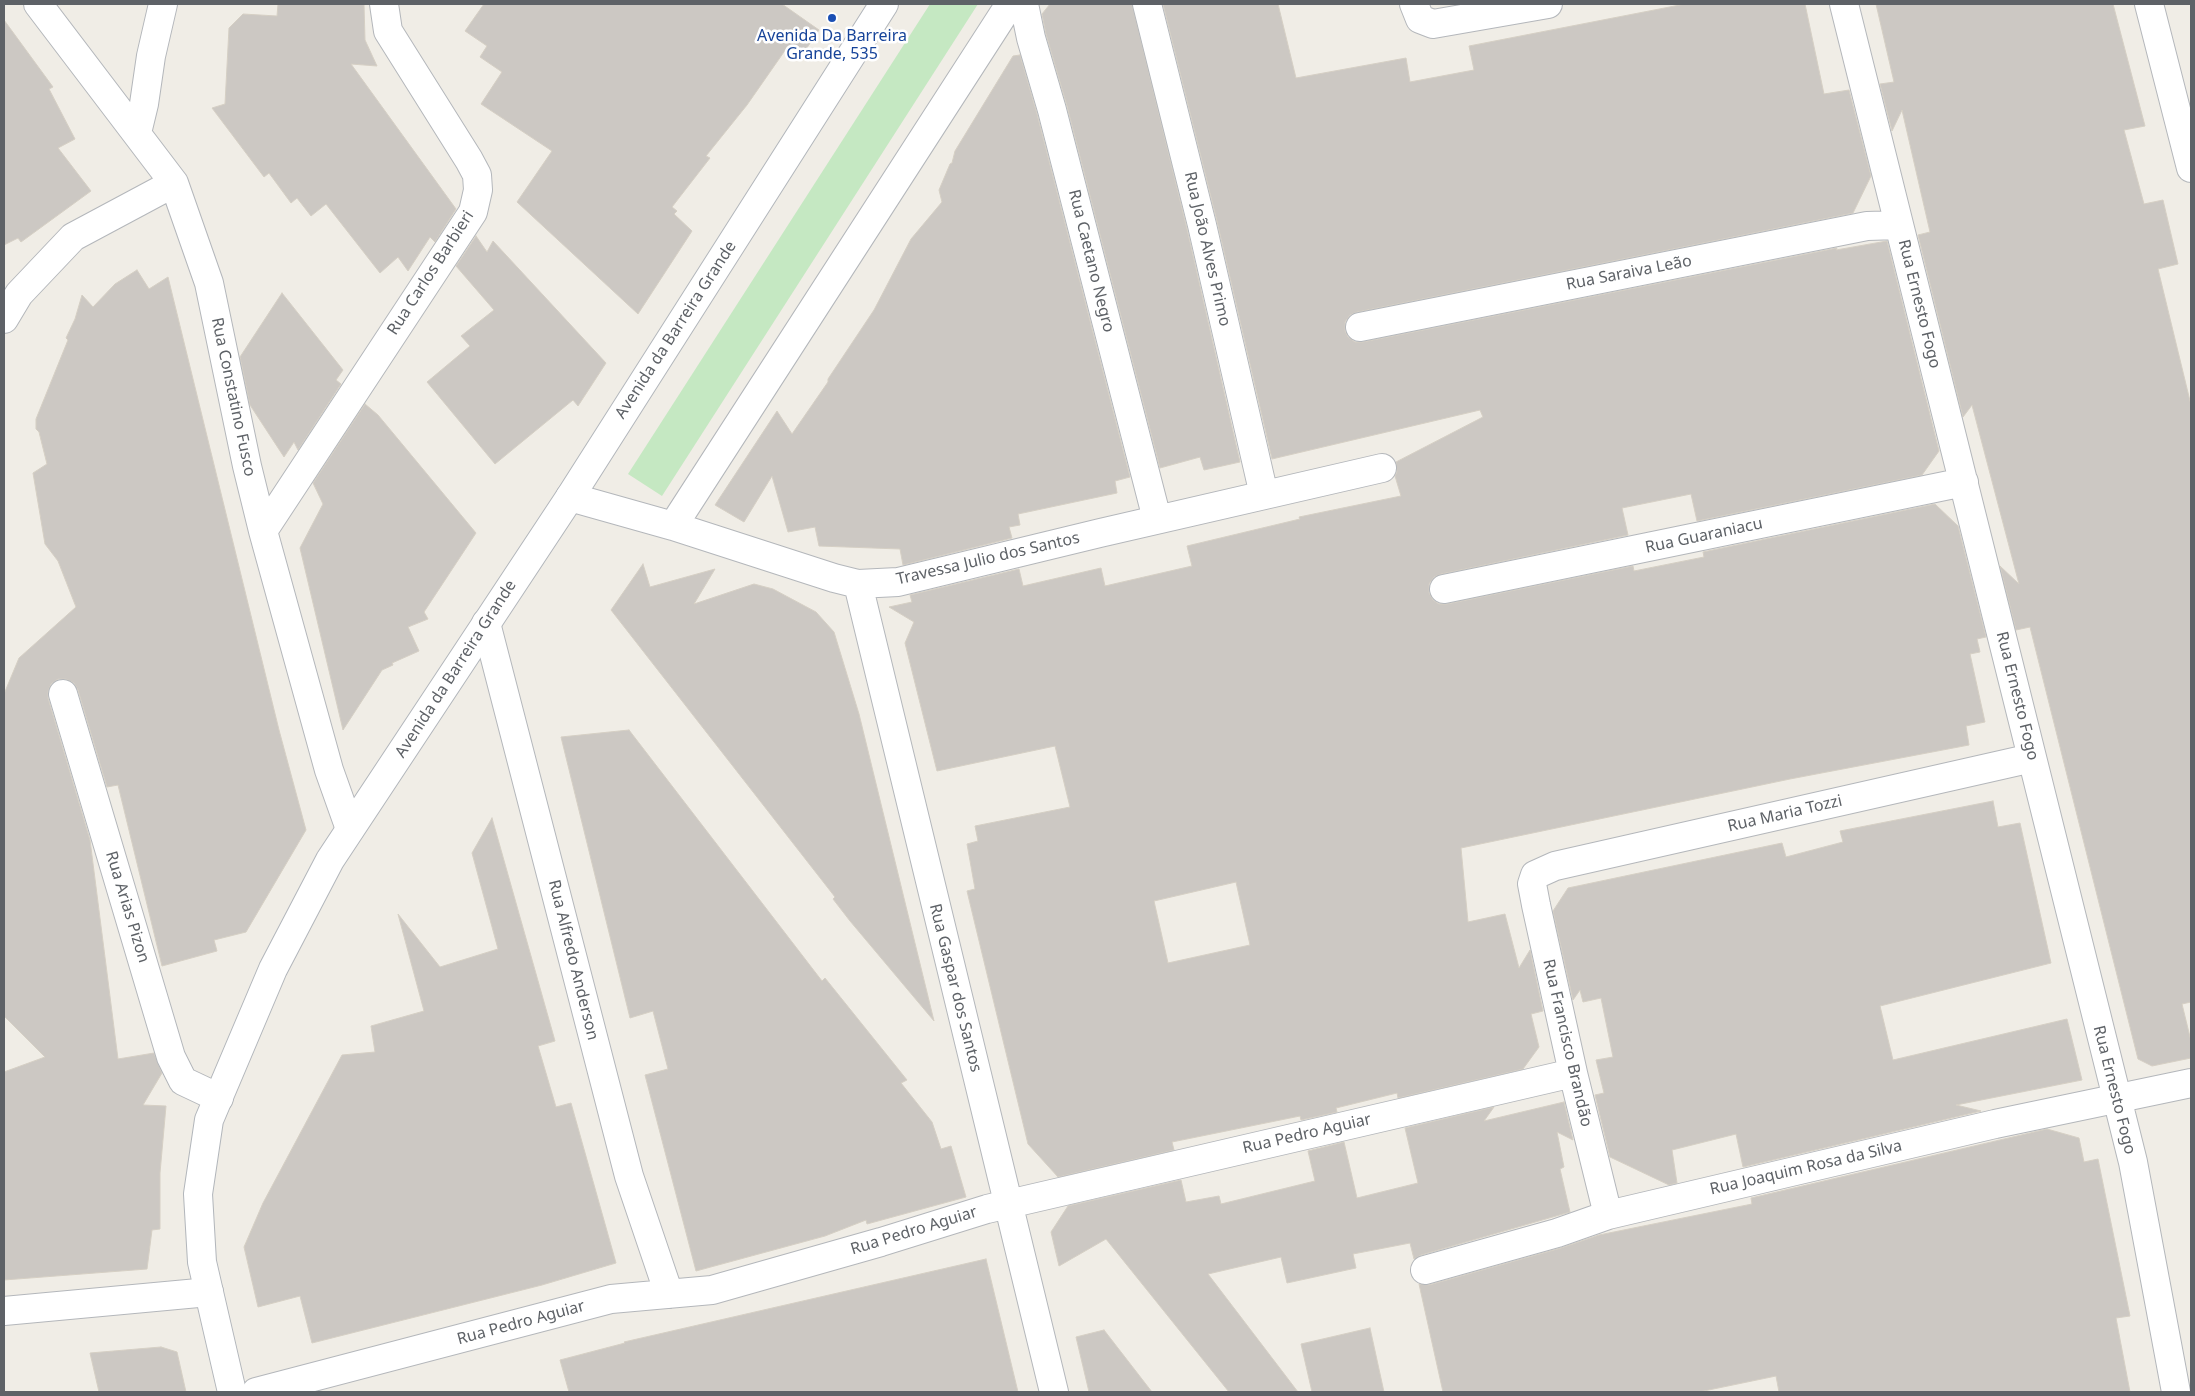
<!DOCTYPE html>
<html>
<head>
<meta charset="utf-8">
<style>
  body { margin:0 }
  #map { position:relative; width:2195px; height:1396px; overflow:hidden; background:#f0ede6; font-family:"Noto Sans",sans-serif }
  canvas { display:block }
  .frame { position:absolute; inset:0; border:5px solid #5e6267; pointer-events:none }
</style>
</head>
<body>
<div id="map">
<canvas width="2195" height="1396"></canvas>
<div class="frame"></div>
</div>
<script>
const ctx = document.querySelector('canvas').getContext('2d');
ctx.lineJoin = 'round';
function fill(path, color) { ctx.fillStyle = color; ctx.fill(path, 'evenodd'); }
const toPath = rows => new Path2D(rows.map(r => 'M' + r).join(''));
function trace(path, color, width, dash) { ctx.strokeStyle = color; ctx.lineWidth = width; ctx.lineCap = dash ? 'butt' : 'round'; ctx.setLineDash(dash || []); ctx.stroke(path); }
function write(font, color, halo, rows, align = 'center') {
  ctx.font = font + ' "Noto Sans",sans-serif'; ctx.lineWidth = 5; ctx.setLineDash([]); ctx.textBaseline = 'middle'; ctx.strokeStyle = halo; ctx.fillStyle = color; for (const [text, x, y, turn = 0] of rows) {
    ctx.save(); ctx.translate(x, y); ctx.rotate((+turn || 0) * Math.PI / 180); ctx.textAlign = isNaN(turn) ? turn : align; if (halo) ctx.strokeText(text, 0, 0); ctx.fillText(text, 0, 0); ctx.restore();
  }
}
fill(toPath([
  [930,4,978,4,662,496,628,474]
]), '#c5e8c2');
const building = toPath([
  [278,4,364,4,365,40,377,66,351,64,456,209,435,242,430,237,408,271,398,257,380,273,326,204,311,216,297,198,291,203,269,173,264,177,212,108,225,104,229,28,243,14,277,16,278,4],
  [484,4,782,4,819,30,800,58,786,49,747,105,706,156,710,158,672,207,677,211,674,214,692,231,638,314,517,202,552,151,481,104,502,72,480,57,487,46,465,31,484,4],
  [1050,4,1132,4,1187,229,1240,462,1204,470,1200,457,1160,468,1067,106,1046,34,1042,14,1050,4],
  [1163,4,1278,4,1296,78,1406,58,1410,82,1474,70,1469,46,1685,4,1805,4,1824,94,1849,90,1871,176,1853,213,1357,312,1350,315,1345,322,1345,331,1348,337,1355,342,1363,342,1837,248,1836,250,1887,241,1939,451,1922,475,1697,521,1691,494,1622,508,1628,535,1441,574,1434,577,1429,584,1429,593,1433,600,1439,604,1447,604,1633,566,1634,571,1704,557,1703,552,1935,504,1958,526,1986,637,1977,639,1980,652,1970,654,1985,722,1966,726,1969,745,1790,779,1461,848,1468,922,1505,914,1519,968,1530,950,1543,1011,1531,1014,1539,1047,1523,1069,1398,1098,1397,1093,1336,1108,1337,1112,1301,1120,1300,1116,1172,1142,1174,1150,1058,1177,1028,1144,967,891,975,889,967,844,978,841,975,826,1070,807,1055,746,937,771,905,643,914,622,889,607,912,602,910,595,1019,569,1023,586,1101,568,1105,586,1192,566,1187,546,1300,519,1299,517,1401,496,1395,476,1397,472,1396,462,1483,417,1480,410,1272,459,1217,221,1163,4],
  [1236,882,1250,945,1168,963,1154,901,1236,882],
  [1876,4,2113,4,2145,126,2124,130,2144,204,2163,200,2178,264,2158,269,2191,405,2191,1002,2182,1004,2191,1041,2191,1058,2152,1066,2138,1059,2030,627,2016,630,2000,566,2019,584,1972,405,1963,417,1918,235,1930,232,1902,110,1892,131,1880,84,1894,82,1876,4],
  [4,20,53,87,49,89,75,139,58,148,91,191,21,242,18,238,4,245,4,20],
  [1020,55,1037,114,1130,477,1115,481,1117,493,1018,514,1020,525,1009,527,1012,538,903,565,900,549,819,546,815,527,788,532,772,476,744,522,715,505,777,411,792,434,828,382,828,379,874,310,911,239,942,202,939,190,950,164,952,163,955,151,1013,56,1020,55],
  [476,236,487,252,493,241,606,363,578,406,573,400,495,464,427,382,470,346,461,336,494,310,456,266,476,236],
  [137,270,149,289,168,277,279,730,306,830,246,932,214,940,217,951,162,966,118,785,107,787,78,690,74,683,66,679,58,679,51,684,48,691,48,698,90,840,118,1059,154,1053,162,1073,143,1105,166,1106,160,1173,160,1229,152,1230,147,1269,4,1280,4,1072,45,1057,4,1016,4,694,19,658,76,607,58,561,45,544,33,473,47,464,39,432,36,429,36,419,68,340,66,338,75,319,82,295,93,307,115,284,137,270],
  [282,293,343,370,336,380,341,384,298,450,294,442,284,457,250,405,240,357,282,293],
  [365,404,378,415,476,533,424,612,428,619,408,627,419,651,392,663,393,665,382,670,343,730,300,548,323,504,313,483,365,404],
  [643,564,650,587,715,569,694,604,754,584,773,589,816,612,834,632,859,714,934,1021,850,921,833,899,835,897,611,610,643,564],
  [629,730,822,981,825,978,907,1080,901,1083,932,1122,941,1149,951,1146,966,1197,867,1224,866,1220,825,1236,696,1271,645,1075,668,1069,653,1011,630,1018,561,737,629,730],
  [1993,801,1998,827,2020,823,2051,963,1880,1006,1893,1060,2067,1019,2082,1080,1956,1105,1981,1111,1743,1167,1736,1134,1672,1150,1677,1183,1669,1185,1610,1157,1595,1095,1604,1093,1596,1060,1613,1057,1601,998,1583,1002,1580,990,1573,1000,1553,911,1568,888,1782,843,1786,857,1843,842,1840,831,1993,801],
  [492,818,555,1041,538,1046,556,1107,571,1103,616,1263,542,1285,312,1343,300,1296,258,1307,244,1247,263,1203,342,1055,375,1052,371,1026,424,1011,398,914,440,967,498,949,472,853,492,818],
  [1564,1102,1573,1140,1557,1132,1564,1167,1560,1169,1570,1212,1421,1255,1414,1259,1410,1243,1353,1254,1356,1268,1287,1283,1281,1257,1208,1274,1298,1392,1229,1392,1106,1239,1059,1266,1051,1232,1068,1206,1181,1180,1186,1202,1219,1196,1221,1204,1315,1181,1308,1151,1344,1142,1357,1198,1418,1183,1405,1128,1494,1107,1484,1121,1564,1102],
  [2047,1129,2079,1138,2084,1162,2098,1159,2130,1316,2116,1318,2130,1392,1779,1392,1776,1376,1699,1392,1443,1392,1419,1284,1429,1285,1561,1248,1599,1235,1752,1204,1751,1198,2047,1129],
  [986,1259,1018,1392,569,1392,560,1360,625,1343,624,1342,986,1259],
  [1370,1328,1384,1392,1312,1392,1301,1344,1370,1328],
  [1104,1330,1152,1392,1089,1392,1076,1337,1104,1330],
  [161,1347,177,1352,186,1392,99,1392,90,1353,161,1347]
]);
fill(building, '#ccc8c3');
trace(building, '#d5cfc4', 1);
const minor = toPath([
  [38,4,174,183,209,283,247,466,263,531,329,770,350,829],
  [1024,4,1031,38,1052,110,1157,519],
  [1147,4,1202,225,1264,495],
  [1414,4,1420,19,1433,24,1548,4],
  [1844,4,2133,1162,2176,1392],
  [2149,4,2191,168],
  [137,133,144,104,151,56,163,4],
  [4,319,19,294,73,237,174,183],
  [1360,327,1867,226,1899,225],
  [570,497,673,526,834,578,858,584,898,582,1100,533,1382,468],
  [673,526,1010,4],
  [263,531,473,212,478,190,477,175,469,160,388,31,384,4],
  [858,584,1054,1392],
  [1444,589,1964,482],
  [486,623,629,1176,669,1294],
  [63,694,171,1057,183,1081,219,1098],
  [1608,1215,1573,1073,1536,905,1532,884,1535,875,1555,866,2032,758],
  [1425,1270,1557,1233,1608,1215,1995,1124,2191,1083],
  [4,1311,209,1292],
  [256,1392,611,1299,712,1290,881,1242,987,1209,1573,1073]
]);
const secondary = toPath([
  [232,1392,202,1262,198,1194,209,1120,273,969,330,860,570,497,884,4]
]);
trace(minor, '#b4b7bb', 30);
trace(secondary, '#b2b6bb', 30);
trace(minor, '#fff', 28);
trace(secondary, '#fff', 28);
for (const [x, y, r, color] of [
  [832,18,5,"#1a4fb4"]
]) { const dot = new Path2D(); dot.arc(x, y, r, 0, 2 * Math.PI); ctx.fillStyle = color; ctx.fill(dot); trace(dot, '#fff', 2); }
write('16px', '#164399', '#fff', [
  ["Avenida Da Barreira",832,36],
  ["Grande, 535",832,54]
]);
write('16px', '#5e6267', '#fff', [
  ["Rua João Alves Primo",1207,249,77],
  ["Rua Caetano Negro",1091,261,76],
  ["Rua Carlos Barbieri",431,273,-57],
  ["Rua Saraiva Leão",1629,273,-11],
  ["Rua Ernesto Fogo",1919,304,76],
  ["Avenida da Barreira Grande",676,330,-57],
  ["Rua Constatino Fusco",233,397,78],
  ["Rua Guaraniacu",1704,536,-12],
  ["Travessa Julio dos Santos",988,559,-13],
  ["Avenida da Barreira Grande",456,669,-57],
  ["Rua Ernesto Fogo",2017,696,76],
  ["Rua Maria Tozzi",1785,814,-13],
  ["Rua Arias Pizon",127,907,73],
  ["Rua Alfredo Anderson",573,960,76],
  ["Rua Gaspar dos Santos",955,988,76],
  ["Rua Francisco Brandão",1567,1043,77],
  ["Rua Ernesto Fogo",2114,1090,76],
  ["Rua Pedro Aguiar",1307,1134,-13],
  ["Rua Joaquim Rosa da Silva",1806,1168,-13],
  ["Rua Pedro Aguiar",914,1231,-17],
  ["Rua Pedro Aguiar",521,1323,-15]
]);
</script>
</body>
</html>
